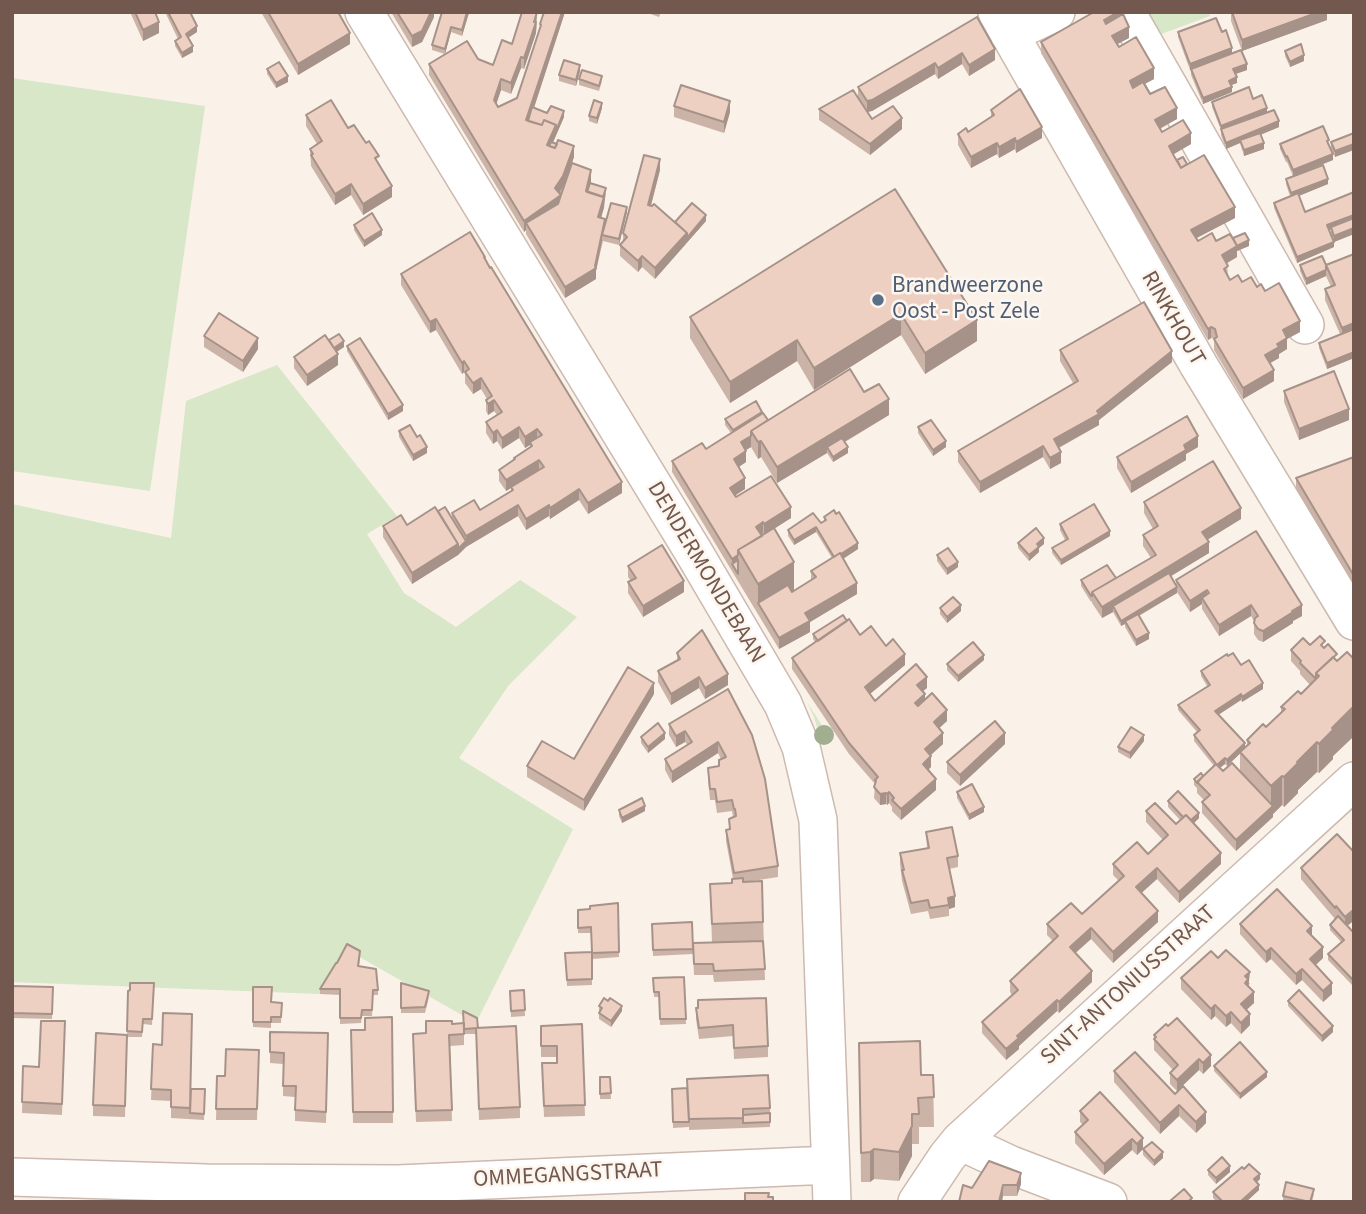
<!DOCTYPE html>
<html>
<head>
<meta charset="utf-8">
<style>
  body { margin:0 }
  #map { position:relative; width:1366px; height:1214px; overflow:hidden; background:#faf2e8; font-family:"Source Sans 3",sans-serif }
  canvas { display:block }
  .frame { position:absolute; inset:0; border:14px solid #72584e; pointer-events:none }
</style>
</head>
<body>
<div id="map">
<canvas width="1366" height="1214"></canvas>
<div class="frame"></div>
</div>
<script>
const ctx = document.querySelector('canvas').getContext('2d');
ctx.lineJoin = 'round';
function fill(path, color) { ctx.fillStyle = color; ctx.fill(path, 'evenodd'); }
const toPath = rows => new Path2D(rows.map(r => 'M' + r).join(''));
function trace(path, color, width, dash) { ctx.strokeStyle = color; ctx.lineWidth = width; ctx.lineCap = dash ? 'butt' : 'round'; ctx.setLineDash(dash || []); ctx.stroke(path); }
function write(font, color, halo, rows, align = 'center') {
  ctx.font = font + ' "Source Sans 3",sans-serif'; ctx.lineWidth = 5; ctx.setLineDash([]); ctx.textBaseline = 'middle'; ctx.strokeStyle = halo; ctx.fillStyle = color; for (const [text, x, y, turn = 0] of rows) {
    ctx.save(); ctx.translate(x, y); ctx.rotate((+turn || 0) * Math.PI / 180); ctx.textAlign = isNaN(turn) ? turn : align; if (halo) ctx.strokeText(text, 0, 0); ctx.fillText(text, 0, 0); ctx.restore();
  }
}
fill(toPath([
  [1140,12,1209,12,1210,16,1148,39],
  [12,78,205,106,150,491,12,471],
  [277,365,397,516,367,534,404,593,456,627,520,580,577,617,509,685,459,758,573,829,476,1023,347,950,320,994,12,982,12,504,171,538,186,401],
  [807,702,830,738,822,744,814,717]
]), '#d7e7c7');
const minor = toPath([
  [364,12,693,551,783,704,801,747,818,820,832,1202],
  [997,12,1198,364,1354,621],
  [1126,12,1305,325],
  [1009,34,1056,12],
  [960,1141,1011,1165,1108,1202],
  [12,1177,206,1183,398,1184,830,1165],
  [917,1202,947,1157,960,1141,1354,781]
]);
trace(minor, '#ccb9af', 40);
trace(minor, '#fff', 37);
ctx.fillStyle = '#a1ae8f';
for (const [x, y] of [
  [824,735]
]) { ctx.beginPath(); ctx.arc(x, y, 10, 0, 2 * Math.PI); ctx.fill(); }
fill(toPath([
  [130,12,155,12,159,33,143,41],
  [165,12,190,12,197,32,188,38,193,52,182,58,175,46,175,41,178,39],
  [261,12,338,12,350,44,298,75],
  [391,12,434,12,434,17,422,42,412,47],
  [442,12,469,12,462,36,451,32,445,54,432,50,432,45],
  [544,12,565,12,534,108,547,113,564,117,553,143,574,157,572,163,591,181,591,184,606,194,601,218,605,225,627,212,619,245,603,241,596,271,596,279,565,298,526,234,526,230,524,232,429,75,429,64,478,59,493,65,512,44,537,23,536,33,524,69,521,68,511,94,501,90,496,104,498,107,517,98,540,28,540,24],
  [645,12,661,12,659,17],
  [1121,12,1121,16,1129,38,1117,44,1119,47,1154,79,1144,84,1150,94,1177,119,1160,129,1162,132,1191,144,1173,154,1177,160,1187,164,1235,218,1196,238,1198,241,1216,241,1233,238,1249,246,1237,251,1237,257,1227,263,1228,276,1230,280,1257,287,1265,291,1300,332,1287,339,1287,349,1279,354,1279,358,1270,363,1274,381,1243,399,1214,350,1214,339,1211,338,1208,340,1041,53,1041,42],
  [1231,12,1327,12,1327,20,1242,51,1231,21],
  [977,17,995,60,969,76,962,64,938,79,935,74,872,111,867,112,872,119,902,129,870,155,819,120,819,109,858,98,858,87],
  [1178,32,1222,32,1232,53,1247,70,1235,74,1237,83,1231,85,1232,92,1203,104,1191,75,1191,69,1206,63,1190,70,1178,37],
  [1285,51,1304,61,1290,67,1285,56],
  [267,69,288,82,276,88,267,74],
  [580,71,576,86,559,81,559,75],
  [579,79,602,81,599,91,579,85],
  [1253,99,1267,112,1279,127,1260,135,1264,149,1244,156,1240,143,1226,149,1221,135,1221,130,1212,107,1212,102],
  [674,106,730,112,724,133,674,117],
  [602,108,597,124,589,121,589,116],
  [991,110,1042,138,1016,153,1015,149,999,158,997,154,971,168,958,145,958,134,968,132,991,117],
  [306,115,348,128,379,164,392,197,363,215,351,195,335,205,311,166,310,149,317,144,306,126],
  [1354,133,1335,157,1331,148,1331,142],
  [1280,144,1329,145,1333,160,1293,176,1287,162,1286,162,1280,149],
  [660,170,651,206,675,222,706,221,655,279,642,267,638,272,620,256,620,245,623,242,623,233],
  [1286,179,1328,184,1299,196,1305,212,1354,192,1354,234,1334,242,1331,233,1331,229,1329,230,1334,247,1297,263,1274,208,1274,203,1290,196,1286,184],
  [895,189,977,341,925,374,901,335,814,390,797,361,730,403,690,338,690,317],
  [354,225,382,235,364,247,354,230],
  [1354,254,1354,358,1327,369,1319,348,1319,343,1340,334,1325,300,1325,289,1331,287,1326,276,1306,285,1300,271,1300,265,1326,265],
  [485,260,622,493,588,514,579,500,550,519,549,516,526,530,518,516,466,547,458,555,412,584,383,537,383,526,407,525,438,511,452,519,452,513,480,510,511,491,511,488,506,491,499,481,499,470,514,460,514,458,530,447,530,445,525,448,519,438,502,449,497,441,493,444,486,433,486,422,497,415,494,411,488,415,486,411,486,400,487,399,481,389,473,394,465,383,465,374,464,372,462,374,436,330,430,333,401,285,401,274],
  [204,336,258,349,243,372,204,347],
  [329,340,344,347,337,352,338,365,307,386,294,368,294,357],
  [347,346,403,411,388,420,347,351],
  [1060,350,1172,362,1099,420,1099,425,1059,448,1061,463,1050,469,1043,457,980,493,958,462,958,451,1073,383,1060,361],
  [1284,391,1349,420,1299,440,1284,402],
  [864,392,889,415,845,442,848,453,833,462,827,453,777,483,761,457,758,459,751,447,746,450,746,462,739,467,745,489,735,495,736,497,791,518,774,529,794,591,811,580,811,571,832,558,816,532,794,545,788,536,788,530,821,523,824,522,824,517,858,549,843,559,857,594,810,622,810,632,779,649,672,472,672,461,706,449,731,433,725,425,725,419,762,413,768,420],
  [918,427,946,447,933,456,918,433],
  [399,431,417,437,427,453,413,461,399,437],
  [1198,447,1186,454,1186,460,1131,493,1117,468,1117,457],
  [1354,457,1354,586,1296,489,1296,478],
  [1144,502,1241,519,1207,540,1209,553,1171,576,1176,587,1176,580,1302,616,1293,621,1293,623,1263,642,1258,640,1254,634,1254,621,1251,616,1219,636,1202,609,1202,604,1190,612,1177,592,1177,593,1139,616,1149,639,1136,646,1125,627,1125,624,1121,626,1113,612,1102,618,1092,603,1092,601,1091,602,1081,586,1081,580,1116,578,1151,558,1143,546,1143,535,1153,529,1144,513],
  [1060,524,1110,536,1061,565,1052,553,1052,548,1065,540,1060,530],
  [1018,543,1044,544,1039,548,1039,552,1029,561,1018,548],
  [937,555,958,567,947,575,937,561],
  [628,566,684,592,643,617,628,593,628,582,631,581,628,577],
  [940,608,961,611,947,623,940,614],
  [847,621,860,635,886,646,905,665,870,694,875,701,927,688,922,691,925,699,947,721,939,728,943,744,931,755,931,767,928,770,936,790,901,820,892,811,892,807,889,803,887,805,886,804,880,805,874,798,875,784,849,754,792,669,792,658,815,642,813,639,813,634],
  [1310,645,1325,647,1337,661,1354,659,1354,739,1352,738,1333,756,1333,759,1319,773,1317,772,1298,790,1298,793,1284,807,1282,805,1273,814,1273,817,1236,851,1202,813,1202,802,1204,800,1197,793,1197,788,1194,785,1194,779,1203,776,1214,766,1194,741,1194,735,1197,732,1178,710,1178,705,1207,686,1201,676,1201,671,1241,665,1263,689,1242,702,1241,700,1218,715,1245,747,1247,746,1247,740,1266,727,1281,712,1281,707,1301,694,1310,685,1300,674,1300,671,1291,661,1291,650],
  [1240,753,1240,771,1223,771,1220,768,1225,764,1227,766],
  [677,653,728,685,705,699,699,688,671,705,658,682,658,671,677,661],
  [984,660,958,682,947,670,947,664],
  [728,689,778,866,778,877,746,882,762,881,765,980,714,982,713,975,694,975,693,954,653,956,652,924,693,949,712,943,710,884,732,883,733,879,726,841,726,830,729,830,729,819,733,817,732,811,717,813,715,800,710,800,708,779,708,768,719,766,721,759,718,753,672,783,665,770,665,759,688,745,685,742,676,747,669,735,669,724],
  [654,694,584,811,527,777,527,766,574,759],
  [641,737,665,739,648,753,641,743],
  [1144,741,1130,759,1118,752,1118,747],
  [1005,744,960,786,947,773,947,762],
  [957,792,984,812,969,820,957,798],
  [1168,801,1199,818,1194,823,1221,864,1179,903,1157,879,1141,893,1158,922,1113,963,1091,939,1075,953,1092,982,1059,1013,1057,1011,1019,1046,1019,1049,1006,1060,982,1033,982,1022,1012,995,1010,992,1010,981,1053,941,1047,935,1047,924,1082,914,1119,881,1113,875,1113,864,1148,854,1163,840,1146,822,1146,811,1176,824,1180,820,1168,807],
  [619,810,645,811,622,823,619,816],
  [926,832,958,856,958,867,949,869,955,907,949,909,949,916,930,919,928,911,911,914,902,881,900,864,900,853,927,848],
  [1354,852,1354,923,1352,922,1347,926,1354,933,1354,987,1328,960,1328,954,1341,942,1330,930,1330,925,1337,918,1335,919,1301,879,1301,868],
  [618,903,619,957,592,959,592,985,567,986,565,953,592,952,591,933,578,933,578,910,590,909],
  [1240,924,1312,936,1323,958,1316,965,1332,994,1323,1002,1302,980,1296,985,1271,959,1266,963,1240,934],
  [360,957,359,966,378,990,378,995,373,995,372,1016,362,1016,361,1023,340,1024,340,995,320,994,320,989,337,963],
  [684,977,686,1024,660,1025,659,997,654,997,653,978],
  [1181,978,1250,983,1248,986,1254,1003,1246,1010,1250,1025,1241,1034,1231,1023,1226,1027,1215,1016,1211,1020,1181,989],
  [154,983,152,1025,143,1024,142,1037,127,1037,125,1117,93,1116,93,1105,127,1035,128,991],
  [401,983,429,997,425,1013,401,1013],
  [12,986,53,987,52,1019,12,1018],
  [253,987,272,1002,282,1003,281,1023,271,1023,271,1028,253,1027],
  [524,990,525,1016,511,1017,510,991],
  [698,1000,768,1046,768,1057,734,1059,733,1036,699,1039,696,1019,696,1008,698,1008],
  [1288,1001,1333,1032,1322,1042,1288,1006],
  [599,1006,622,1011,611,1027,599,1019],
  [392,1017,393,1123,353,1123,351,1030,365,1030],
  [65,1021,62,1115,22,1113,23,1066,39,1067],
  [452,1024,478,1028,520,1107,520,1118,479,1120,476,1034,464,1034,464,1045,450,1046,452,1121,416,1122,413,1045,426,1033],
  [582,1024,585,1116,544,1117,542,1074,557,1063,557,1057,541,1057,541,1026],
  [270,1032,328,1033,326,1123,295,1121,295,1097,283,1096,283,1064,270,1063],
  [1154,1035,1211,1066,1203,1074,1199,1070,1177,1091,1170,1084,1170,1073,1173,1070,1154,1050],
  [859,1043,921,1075,933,1075,934,1127,919,1127,919,1144,912,1144,912,1156,899,1181,874,1179,870,1182,861,1182],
  [153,1044,190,1104,205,1089,204,1120,171,1118,171,1101,151,1100],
  [259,1050,257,1120,216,1120,217,1076,225,1076],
  [1214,1066,1267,1077,1240,1099,1214,1071],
  [1114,1071,1175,1094,1206,1123,1196,1133,1179,1116,1160,1134,1114,1082],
  [600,1077,610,1077,611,1099,600,1099],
  [672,1089,770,1108,770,1127,689,1130,689,1122,689,1127,673,1128],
  [1100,1092,1143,1149,1137,1155,1132,1150,1104,1175,1075,1143,1075,1132,1083,1125,1080,1122,1080,1111],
  [1143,1149,1163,1158,1154,1166,1143,1155],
  [989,1161,1021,1184,1017,1196,1003,1196,972,1188],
  [1208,1170,1230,1172,1216,1184,1208,1175],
  [1260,1179,1256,1182,1259,1190,1246,1202,1217,1202,1213,1198,1213,1192],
  [1314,1194,1312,1202,1283,1202,1283,1196]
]), '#ccb3a7');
fill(toPath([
  [431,12,434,12,434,17,422,42,412,47,412,36],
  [467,12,469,13,462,36,462,30],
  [537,12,536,33,524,69,524,58],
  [562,12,565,12,528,126,526,120],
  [1118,12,1121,12,1121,22,1104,31,1104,20],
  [1319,12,1327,12,1327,20,1242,51,1242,40],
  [159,22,159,33,143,41,143,30],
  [197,26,197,32,186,39,186,34],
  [451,27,451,32,445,54,445,49],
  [1129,27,1129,38,1112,47,1112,36],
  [350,33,350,44,298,75,298,64],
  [193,46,193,52,182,58,182,53],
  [1232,48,1232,54,1190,70,1190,64],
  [995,49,995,60,969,76,969,65],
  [962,53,962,64,938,79,938,68],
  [1304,55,1304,61,1290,67,1290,62],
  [521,57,521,68,511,94,511,83],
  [935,63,935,74,872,111,867,112,867,101],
  [1247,64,1247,70,1233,75,1233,69],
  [580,65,580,71,576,86,576,80],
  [1154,68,1154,79,1130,92,1130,81],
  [288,76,288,82,276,88,276,83],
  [1237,77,1237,83,1229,86,1229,81],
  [501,79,501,90,494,111,494,100],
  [1232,87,1232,92,1203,104,1203,98],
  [730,101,730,112,724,133,724,122],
  [602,103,602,108,597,124,597,118],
  [1177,108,1177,119,1155,131,1155,120],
  [1267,108,1267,114,1221,131,1221,126],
  [564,111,564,117,549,151,547,145],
  [902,118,902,129,870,155,870,144],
  [1279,121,1279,127,1241,143,1240,140,1240,143,1226,149,1226,143],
  [1042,127,1042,138,1016,153,1016,142],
  [1191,133,1191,144,1169,157,1169,146],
  [1015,138,1015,149,999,158,999,147],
  [997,143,997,154,971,168,971,157],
  [1264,143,1264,149,1244,156,1244,150],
  [1354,144,1354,150,1335,157,1335,151],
  [574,146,574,157,563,187,555,199,555,188],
  [1333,154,1333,160,1293,176,1293,170],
  [660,159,660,170,648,216,648,205],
  [591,170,591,181,587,197,586,191],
  [1328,179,1328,184,1291,199,1291,193],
  [351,184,351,195,335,205,335,194],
  [392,186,392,197,363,215,363,204],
  [606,188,604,208,598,228,598,217],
  [561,195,561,206,526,223,526,230,524,232,524,221],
  [627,207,627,212,619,245,619,239],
  [1235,207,1235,218,1191,241,1191,230],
  [706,215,706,221,655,279,655,268,687,233],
  [1354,215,1354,220,1327,231,1327,225],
  [605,219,605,230,602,235,602,241,596,271,596,279,565,298,565,287],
  [1354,228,1354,234,1334,242,1334,236],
  [382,230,382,235,364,247,364,241],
  [1249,240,1249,246,1237,251,1237,257,1222,266,1222,255],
  [1334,242,1334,247,1297,263,1297,257],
  [642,256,642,267,638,272,638,261],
  [1326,270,1326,276,1306,285,1306,279],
  [901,314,901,335,814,390,814,368],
  [436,319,436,330,430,333,430,322],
  [977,320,977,341,925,374,925,353],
  [1300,321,1300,332,1287,339,1287,349,1279,354,1279,358,1265,366,1265,355,1277,344,1283,330],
  [1354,323,1354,334,1342,339,1342,328],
  [1211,327,1211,338,1208,340,1208,329],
  [258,338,258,349,243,372,243,361],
  [797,340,797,361,730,403,730,382],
  [344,341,344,347,333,354,333,349],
  [1172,351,1172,362,1099,420,1099,425,1054,450,1054,439],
  [1354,352,1354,358,1327,369,1327,363],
  [338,354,338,365,307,386,307,375],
  [464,361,464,372,462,374,462,363],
  [1274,370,1274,381,1243,399,1243,388],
  [481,378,481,389,473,394,473,383],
  [889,399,889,415,829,451,827,447,827,453,777,483,777,467],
  [494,400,494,411,488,415,488,404],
  [403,405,403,411,388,420,388,414],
  [1349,409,1349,420,1299,440,1299,429],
  [519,427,519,438,502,449,502,438],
  [537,429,537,440,530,442,530,445,525,448,525,437],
  [497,430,497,441,493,444,493,433],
  [751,436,751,447,741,453,741,442],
  [1198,436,1198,447,1186,454,1186,460,1131,493,1131,482,1184,445],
  [761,441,761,457,758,459,758,442],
  [946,441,946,447,933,456,933,450],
  [1043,446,1043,457,980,493,980,482],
  [427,447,427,453,413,461,413,455],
  [848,447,848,453,833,462,833,457],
  [746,451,746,462,734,470,734,459],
  [1061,452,1061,463,1050,469,1050,458],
  [539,460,539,471,506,491,506,480],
  [745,478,745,489,730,499,730,488],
  [622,482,622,493,588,514,588,503],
  [579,489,579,500,550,519,550,508],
  [518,505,518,516,466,547,458,555,412,584,412,573,458,544,466,541,466,536],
  [549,505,549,516,526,530,526,519],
  [791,507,791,518,764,535,764,524],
  [1241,508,1241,519,1202,543,1202,532],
  [763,522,763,533,756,538,756,527],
  [816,527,816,532,794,545,794,540],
  [1110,531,1110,536,1061,565,1061,560],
  [1044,538,1044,544,1039,548,1039,552,1029,561,1029,555,1037,544],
  [1209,542,1209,553,1115,610,1113,606,1113,612,1102,618,1102,607],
  [858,543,858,549,835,564,835,558],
  [738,555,738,566,732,564,732,570,732,559],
  [794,562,794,592,758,603,758,584],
  [958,562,958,567,947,575,947,569],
  [684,581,684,592,643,617,643,606],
  [857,583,857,594,810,622,810,632,779,649,779,638,805,613],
  [1177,587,1177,593,1126,623,1125,621,1125,624,1121,626,1121,621],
  [1207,590,1207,601,1202,598,1202,604,1190,612,1190,601],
  [961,605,961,611,947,623,947,617],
  [1251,605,1251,616,1219,636,1219,625],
  [1302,605,1302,616,1293,621,1293,623,1263,642,1263,631],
  [1149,633,1149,639,1136,646,1136,640],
  [905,654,905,665,865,698,865,687],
  [984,655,984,660,958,682,958,676],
  [728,674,728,685,705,699,705,688],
  [699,677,699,688,671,705,671,694],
  [927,677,927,688,917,696,917,685],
  [654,683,654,694,584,811,584,800],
  [1263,683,1263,689,1242,702,1242,697],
  [925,694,925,705,915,714,915,703],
  [1241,694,1241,700,1215,717,1215,711],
  [1352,708,1352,738,1333,756,1333,759,1319,773,1319,744,1332,728],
  [947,710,947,721,934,733,934,722],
  [685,731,685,742,676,747,676,736],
  [665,733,665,739,648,753,648,747],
  [943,733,943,744,925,760,925,749],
  [1005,733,1005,744,960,786,960,775],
  [1144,735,1144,741,1130,759,1130,753],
  [718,742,718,753,672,783,672,772],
  [1317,742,1317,772,1298,790,1298,793,1284,807,1284,777,1297,762],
  [1245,743,1245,749,1227,766,1227,760],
  [931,756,931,767,923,775,923,764],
  [1225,758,1225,764,1217,770,1217,765],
  [1282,776,1282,805,1273,814,1273,817,1236,851,1236,840,1271,808,1271,786],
  [936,779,936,790,901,820,901,809],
  [889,792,889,803,887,805,887,794],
  [886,793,886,804,880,805,880,794],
  [645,806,645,811,622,823,622,818],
  [984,807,984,812,969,820,969,815],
  [1199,813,1199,818,1188,829,1188,823],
  [1221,853,1221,864,1179,903,1179,892],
  [1157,868,1157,879,1136,898,1136,887],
  [955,896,955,907,949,909,948,898],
  [1158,911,1158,922,1113,963,1113,952],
  [1352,911,1352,922,1345,928,1345,917],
  [1312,926,1312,937,1307,931],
  [1091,928,1091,939,1070,958,1070,947],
  [1323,947,1323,958,1310,970,1310,959],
  [1271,948,1271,959,1266,963,1266,952],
  [1302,969,1302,980,1296,985,1296,974],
  [1092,971,1092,982,1059,1013,1059,1002],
  [1250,972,1248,990,1245,993,1245,976],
  [1332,983,1332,994,1323,1002,1323,991],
  [1254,992,1254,1003,1241,1015,1241,1004],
  [1057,1000,1057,1011,1019,1046,1019,1049,1006,1060,1006,1049,1017,1036],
  [1215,1005,1215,1016,1211,1020,1211,1009],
  [622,1006,622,1011,611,1027,611,1021],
  [1231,1012,1231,1023,1226,1027,1226,1016],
  [1250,1014,1250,1025,1241,1034,1241,1023],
  [1333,1026,1333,1032,1322,1042,1322,1036],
  [1211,1055,1211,1066,1203,1074,1203,1063],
  [1199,1059,1199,1070,1177,1091,1177,1080],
  [1267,1072,1267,1077,1240,1099,1240,1094],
  [1179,1105,1179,1116,1160,1134,1160,1123],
  [1206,1112,1206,1123,1196,1133,1196,1122],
  [912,1126,912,1156,899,1181,899,1152],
  [1143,1138,1143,1149,1137,1155,1137,1144],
  [1132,1139,1132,1150,1104,1175,1104,1164],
  [874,1149,874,1179,870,1182,870,1152],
  [1163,1152,1163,1158,1154,1166,1154,1161],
  [1230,1166,1230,1172,1216,1184,1216,1178],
  [1021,1173,1021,1184,1017,1196,1017,1185],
  [1260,1174,1260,1179,1254,1185,1254,1179],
  [1003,1185,1003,1196,1002,1202,999,1202],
  [1259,1185,1259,1190,1246,1202,1240,1202]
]), '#a69288');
const building = toPath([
  [135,12,155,12,159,22,143,30,135,12],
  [168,12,190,12,197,26,186,34,193,46,182,53,175,41,181,37,168,12],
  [268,12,338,12,350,33,298,64,268,12],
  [397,12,431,12,422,31,412,36,397,12],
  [442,12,467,12,462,30,451,27,445,49,432,45,442,12],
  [522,12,537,12,534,22,536,22,524,58,521,57,511,83,501,79,494,100,498,107,517,98,541,25,540,24,544,12,562,12,526,120,542,125,544,120,556,125,547,145,555,148,558,140,574,146,563,176,555,188,561,195,572,163,591,170,586,191,604,197,598,217,605,219,595,266,596,268,565,287,526,223,558,204,561,195,524,221,429,64,467,41,478,59,493,65,502,40,512,44,522,12],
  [1094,12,1118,12,1104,20,1106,24,1123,14,1129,27,1112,36,1119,47,1136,37,1154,68,1130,81,1133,88,1143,82,1150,94,1165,87,1177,108,1155,120,1162,132,1183,120,1191,133,1169,146,1174,156,1181,168,1204,155,1235,207,1191,230,1198,241,1212,233,1216,241,1230,234,1237,246,1222,255,1228,266,1224,269,1230,280,1238,275,1242,282,1251,277,1257,287,1261,284,1265,291,1279,283,1300,321,1283,330,1287,338,1277,344,1279,347,1265,355,1274,370,1243,388,1214,339,1217,337,1215,329,1211,327,1208,329,1041,42,1094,12],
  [1232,12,1319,12,1242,40,1232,12],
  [977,17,995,49,969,65,962,53,938,68,935,63,872,100,867,101,858,87,977,17],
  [1216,18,1222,32,1226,30,1232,48,1190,64,1178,32,1216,18],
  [1301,44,1304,55,1290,62,1285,51,1301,44],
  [1241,50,1247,64,1233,69,1237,77,1229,81,1232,87,1203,98,1191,69,1241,50],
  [564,60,580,65,576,80,559,75,564,60],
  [279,62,288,76,276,83,267,69,279,62],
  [582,70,602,76,599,86,579,79,582,70],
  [681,85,730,101,724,122,674,106,681,85],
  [1249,87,1253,99,1262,95,1267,108,1221,126,1212,102,1249,87],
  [1020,89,1042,127,1016,142,1015,138,999,147,997,143,971,157,958,134,966,128,968,132,994,115,991,110,1020,89],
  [853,90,872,119,893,106,902,118,870,144,819,109,853,90],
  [331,100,348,128,354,125,366,143,369,141,379,156,375,158,392,186,363,204,351,184,335,194,311,155,313,154,310,149,322,141,306,115,331,100],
  [594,100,602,103,597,118,589,116,594,100],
  [551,106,564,111,556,131,556,125,544,120,542,125,528,121,532,107,547,113,551,106],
  [1274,110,1279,121,1226,143,1221,129,1274,110],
  [1323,126,1329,140,1327,141,1333,154,1293,170,1287,156,1286,157,1280,144,1323,126],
  [1260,133,1264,143,1244,150,1240,140,1260,133],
  [1354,133,1354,144,1335,151,1331,142,1354,133],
  [551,142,557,144,555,148,549,146,551,142],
  [644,155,660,159,648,205,652,206,654,204,687,233,655,268,642,256,638,261,620,245,627,237,623,233,644,155],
  [1183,157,1187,164,1181,168,1177,160,1183,157],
  [1323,165,1328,179,1291,193,1286,179,1323,165],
  [590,183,606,188,603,197,587,192,590,183],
  [895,189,977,320,925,353,901,314,814,368,797,340,730,382,690,317,895,189],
  [1354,192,1354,215,1327,225,1334,242,1297,257,1274,203,1298,193,1305,212,1354,192],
  [611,203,627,207,619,239,602,235,611,203],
  [692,203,706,215,687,238,687,233,675,222,692,203],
  [372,213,382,230,364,241,354,225,372,213],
  [1354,218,1354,228,1334,236,1331,227,1354,218],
  [470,232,485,257,484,257,490,268,491,267,513,303,622,482,588,503,579,489,550,508,549,505,526,519,518,505,466,536,452,513,474,500,480,510,513,490,511,487,544,467,539,460,506,480,499,470,515,459,514,458,532,446,530,442,542,435,537,429,525,437,519,427,502,438,497,430,493,433,486,422,502,412,494,400,488,404,486,400,492,396,481,378,473,383,465,372,469,369,464,361,462,363,436,319,430,322,401,274,470,232],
  [1245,233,1249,240,1237,246,1233,238,1245,233],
  [1354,254,1354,323,1342,328,1325,289,1335,285,1326,265,1354,254],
  [1322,256,1326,265,1326,270,1306,279,1300,265,1322,256],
  [1144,302,1172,351,1097,411,1099,414,1054,439,1061,452,1050,458,1043,446,980,482,958,451,1078,381,1060,350,1144,302],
  [219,313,258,338,243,361,204,336,219,313],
  [1354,329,1354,352,1327,363,1319,343,1354,329],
  [339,334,344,341,334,348,329,340,339,334],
  [325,335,338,354,307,375,294,357,325,335],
  [360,338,403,405,388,414,347,346,360,338],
  [850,369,864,392,879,384,889,399,777,467,761,441,758,442,751,431,850,369],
  [1334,371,1349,409,1299,429,1284,391,1334,371],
  [756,401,762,412,733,430,725,419,756,401],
  [763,413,768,420,751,431,751,436,741,442,746,451,734,459,745,478,730,488,736,497,771,476,791,507,764,524,763,522,756,527,762,536,738,550,738,555,732,559,672,461,702,443,706,449,763,413],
  [1187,416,1198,436,1184,445,1186,450,1131,482,1117,457,1187,416],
  [931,420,946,441,933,450,918,427,931,420],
  [410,425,417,437,420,435,427,447,413,455,399,431,410,425],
  [842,438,848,447,833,457,827,447,842,438],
  [1354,457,1354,576,1296,478,1354,457],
  [1213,461,1241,508,1202,532,1209,542,1102,607,1092,592,1156,555,1143,535,1158,526,1144,502,1213,461],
  [1094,504,1110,531,1061,560,1052,548,1068,539,1060,524,1094,504],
  [435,507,458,544,412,573,383,526,401,515,407,525,435,507],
  [445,507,466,541,458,549,458,544,438,511,445,507],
  [834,510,836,514,839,512,858,543,841,554,840,553,834,557,816,527,794,540,788,530,813,513,821,523,826,520,824,517,834,510],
  [774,528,794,562,758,584,738,550,774,528],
  [1036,528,1044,538,1037,544,1039,547,1029,555,1018,543,1036,528],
  [1256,531,1302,605,1292,611,1293,612,1263,631,1258,629,1254,623,1255,618,1258,616,1251,605,1219,625,1202,598,1209,593,1207,590,1190,601,1176,580,1256,531],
  [662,545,684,581,643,606,628,582,636,578,628,566,662,545],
  [948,548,958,562,947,569,937,555,948,548],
  [840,553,857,583,805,613,810,621,779,638,758,603,788,585,792,592,816,577,811,571,840,553],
  [738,560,738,574,732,564,738,560],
  [1107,565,1116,578,1092,592,1092,596,1091,596,1081,580,1107,565],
  [1169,573,1177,587,1121,621,1113,606,1169,573],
  [953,597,961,605,947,617,940,608,953,597],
  [1138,614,1149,633,1136,640,1125,621,1138,614],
  [843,615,847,621,818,641,813,634,843,615],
  [849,619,860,635,871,626,886,646,893,639,905,654,865,687,875,701,916,664,927,677,917,685,925,694,915,703,918,706,932,693,947,710,934,722,943,733,925,749,931,756,923,764,936,779,901,809,892,800,894,798,889,792,887,794,886,793,880,794,874,787,876,781,875,780,878,777,849,743,792,658,849,619],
  [702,630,728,674,705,688,699,677,671,694,658,671,680,659,677,653,702,630],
  [1320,636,1325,641,1321,645,1324,648,1328,644,1337,654,1316,673,1316,679,1300,663,1301,661,1291,650,1303,638,1310,645,1320,636],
  [973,642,984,655,958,676,947,664,973,642],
  [1347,652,1354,659,1354,710,1352,708,1332,728,1333,730,1319,744,1317,742,1297,762,1298,763,1284,777,1282,776,1271,786,1240,752,1250,743,1247,740,1263,724,1266,727,1285,709,1281,707,1298,691,1301,694,1319,676,1316,673,1333,657,1337,661,1347,652],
  [1233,653,1241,665,1249,660,1263,683,1242,697,1241,694,1215,711,1245,743,1227,760,1225,758,1217,765,1194,735,1200,730,1178,705,1210,685,1201,671,1227,654,1228,656,1233,653],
  [628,667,654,683,584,800,527,766,542,741,574,759,628,667],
  [728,689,752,735,765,779,778,866,734,873,726,830,730,829,729,819,736,816,735,809,734,809,732,800,717,802,715,789,710,789,708,768,719,766,719,760,726,757,718,742,672,772,665,759,692,742,685,731,676,736,669,724,728,689],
  [995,721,1005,733,960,775,947,762,995,721],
  [658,723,665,733,648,747,641,737,658,723],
  [1131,727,1144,735,1130,753,1118,747,1131,727],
  [1232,763,1273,806,1236,840,1202,802,1210,795,1197,782,1216,764,1223,771,1232,763],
  [1201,773,1203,776,1197,783,1194,779,1201,773],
  [972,784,984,807,969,815,957,792,972,784],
  [1178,791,1199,813,1191,820,1186,815,1183,817,1168,801,1178,791],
  [642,798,645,806,622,818,619,810,642,798],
  [1155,803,1176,824,1186,815,1221,853,1179,892,1157,868,1136,887,1158,911,1113,952,1091,928,1080,938,1070,947,1092,971,1059,1002,1057,1000,1017,1036,1019,1038,1006,1049,982,1022,1018,990,1010,981,1058,936,1047,924,1071,903,1082,914,1124,876,1113,864,1137,842,1148,854,1168,835,1146,811,1155,803],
  [952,827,958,856,947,858,955,896,948,898,949,905,930,908,928,900,911,903,902,870,904,870,900,853,929,848,926,832,952,827],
  [1337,834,1354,852,1354,912,1352,911,1345,917,1336,906,1335,908,1301,868,1337,834],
  [743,878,743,882,762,881,763,922,712,924,710,884,732,883,732,879,743,878],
  [1277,889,1312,926,1307,931,1323,947,1310,959,1332,983,1323,991,1302,969,1296,974,1271,948,1266,952,1240,924,1277,889],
  [618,903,619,952,592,953,592,979,567,980,565,953,592,952,591,927,578,928,578,910,590,909,590,906,618,903],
  [1338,916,1354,933,1354,981,1328,954,1344,940,1330,925,1338,916],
  [692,922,693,949,653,950,652,924,692,922],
  [763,941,765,969,714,971,713,964,694,964,693,943,763,941],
  [347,944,360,951,358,966,376,969,378,990,373,990,372,1010,362,1010,361,1018,340,1018,340,989,320,989,336,963,337,963,347,944],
  [1226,950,1250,972,1245,976,1248,979,1245,983,1254,992,1241,1004,1250,1014,1241,1023,1231,1012,1226,1016,1215,1005,1211,1009,1181,978,1211,951,1218,958,1226,950],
  [684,977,686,1019,660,1019,659,992,654,992,653,978,684,977],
  [130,983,154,983,152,1019,143,1019,142,1032,127,1031,128,991,130,990,130,983],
  [401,983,429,991,425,1007,401,1008,401,983],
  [12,986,53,987,52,1014,12,1013,12,986],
  [253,987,272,987,271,1002,282,1003,281,1017,271,1017,271,1022,253,1022,253,987],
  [524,990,525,1010,511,1011,510,991,524,990],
  [1299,990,1333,1026,1322,1036,1288,1001,1299,990],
  [604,998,608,1001,610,998,622,1006,611,1021,599,1013,602,1008,599,1006,604,998],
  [766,998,768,1046,734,1048,733,1025,699,1028,696,1008,698,1008,698,1000,766,998],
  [463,1011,477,1018,478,1028,464,1029,463,1011],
  [163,1013,192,1014,190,1108,171,1107,171,1090,151,1089,153,1044,162,1045,163,1013],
  [392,1017,393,1112,353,1112,351,1030,365,1030,365,1018,392,1017],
  [1177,1018,1211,1055,1203,1063,1199,1059,1177,1080,1170,1073,1178,1065,1154,1039,1156,1037,1154,1035,1166,1024,1168,1026,1177,1018],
  [41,1021,65,1021,62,1104,22,1102,23,1066,39,1067,41,1021],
  [426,1021,452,1021,452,1024,464,1023,464,1034,449,1035,452,1110,416,1111,413,1034,426,1033,426,1021],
  [582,1024,585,1105,544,1106,542,1063,557,1063,557,1046,541,1046,541,1026,582,1024],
  [516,1026,520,1107,479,1109,476,1028,516,1026],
  [270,1032,328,1033,326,1112,295,1110,296,1086,283,1086,284,1053,270,1052,270,1032],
  [96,1033,127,1035,125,1106,93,1105,96,1033],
  [920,1041,921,1075,933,1075,934,1097,918,1098,919,1114,912,1114,912,1126,899,1152,874,1149,870,1152,861,1153,859,1043,920,1041],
  [1240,1042,1267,1072,1240,1094,1214,1066,1240,1042],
  [226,1049,259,1050,257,1109,216,1109,217,1076,225,1076,226,1049],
  [1135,1052,1175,1094,1183,1086,1206,1112,1196,1122,1179,1105,1160,1123,1114,1071,1135,1052],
  [768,1075,770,1108,743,1109,743,1118,689,1119,687,1079,768,1075],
  [600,1077,610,1077,611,1093,600,1094,600,1077],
  [687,1088,689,1122,673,1122,672,1089,687,1088],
  [191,1089,205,1089,204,1114,190,1113,191,1089],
  [1100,1092,1143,1138,1137,1144,1132,1139,1104,1164,1075,1132,1088,1120,1080,1111,1100,1092],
  [770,1113,770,1122,743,1123,743,1115,770,1113],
  [1152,1142,1163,1152,1154,1161,1143,1149,1152,1142],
  [1222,1157,1230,1166,1216,1178,1208,1170,1222,1157],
  [989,1161,1021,1173,1017,1185,1003,1185,999,1202,959,1202,963,1185,972,1188,989,1161],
  [1249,1164,1260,1174,1254,1179,1259,1185,1240,1202,1223,1202,1213,1192,1242,1167,1244,1169,1249,1164],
  [1286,1182,1314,1189,1310,1202,1283,1196,1286,1182],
  [1184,1189,1192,1198,1188,1202,1170,1201,1184,1189],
  [745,1193,769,1193,768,1197,773,1197,773,1202,745,1202,745,1193]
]);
fill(building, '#edd0c2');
trace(building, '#a69288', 2);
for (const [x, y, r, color] of [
  [878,300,7,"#5c6f8a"]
]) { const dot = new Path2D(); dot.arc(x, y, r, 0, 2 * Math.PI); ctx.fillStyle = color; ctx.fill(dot); trace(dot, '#fdf6ee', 2.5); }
write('23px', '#4e5e75', '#fdf6ee', [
  ["Brandweerzone",892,287],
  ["Oost - Post Zele",892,313]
], 'left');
write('23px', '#72584e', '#fdf6ee', [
  ["RINKHOUT",1172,319,60],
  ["DENDERMONDEBAAN",705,573,59],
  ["SINT-ANTONIUSSTRAAT",1129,986,-42],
  ["OMMEGANGSTRAAT",568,1176,-3]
]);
</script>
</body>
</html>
